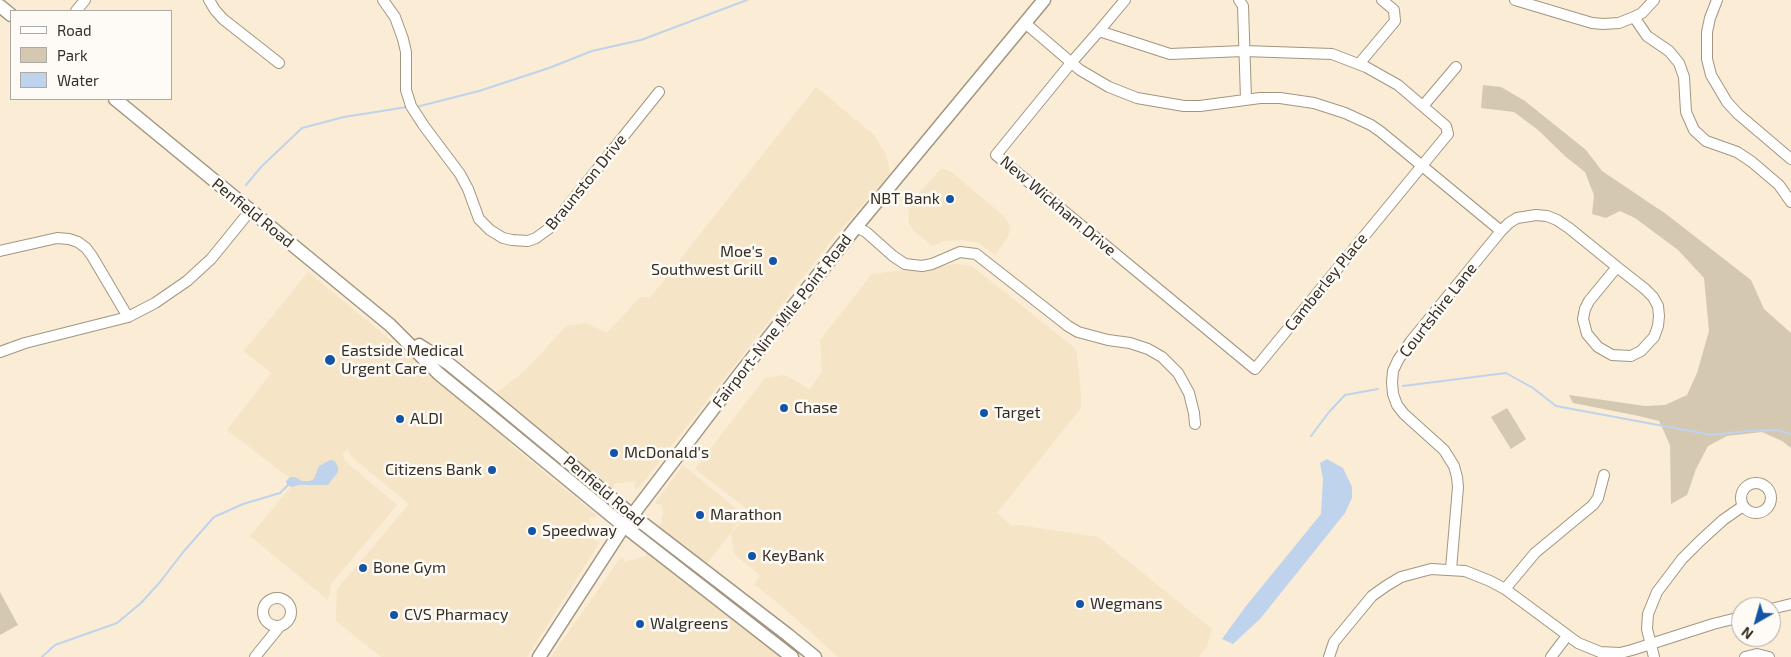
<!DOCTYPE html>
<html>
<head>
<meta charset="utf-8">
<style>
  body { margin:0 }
  #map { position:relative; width:1791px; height:657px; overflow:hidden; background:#faecd5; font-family:"Exo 2",sans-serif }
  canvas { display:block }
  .legend { position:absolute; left:10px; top:10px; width:162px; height:90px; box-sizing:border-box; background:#fefbf6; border:1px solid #ada9a3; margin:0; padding:6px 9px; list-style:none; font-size:15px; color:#342e26 }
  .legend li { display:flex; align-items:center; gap:10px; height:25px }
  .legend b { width:25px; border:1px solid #ada9a3 }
  .north { position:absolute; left:1731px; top:597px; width:50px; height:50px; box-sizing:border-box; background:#fefbf6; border:1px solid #ada9a3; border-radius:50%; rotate:218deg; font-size:14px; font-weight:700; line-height:20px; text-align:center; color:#342e26 }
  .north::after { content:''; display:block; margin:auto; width:18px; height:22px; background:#1355a5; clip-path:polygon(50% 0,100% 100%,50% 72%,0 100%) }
</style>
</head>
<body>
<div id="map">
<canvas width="1791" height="657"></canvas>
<ul class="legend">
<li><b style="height:6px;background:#fff"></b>Road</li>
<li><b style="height:14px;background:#d5c8b1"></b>Park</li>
<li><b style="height:14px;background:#c0d3ed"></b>Water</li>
</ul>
<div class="north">N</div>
</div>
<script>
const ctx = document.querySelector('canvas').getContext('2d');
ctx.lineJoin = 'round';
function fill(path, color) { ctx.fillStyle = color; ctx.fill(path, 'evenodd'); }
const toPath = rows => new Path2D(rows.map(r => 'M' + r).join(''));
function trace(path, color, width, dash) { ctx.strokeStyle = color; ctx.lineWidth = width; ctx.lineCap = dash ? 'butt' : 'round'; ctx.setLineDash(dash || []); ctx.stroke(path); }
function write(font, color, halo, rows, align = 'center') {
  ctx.font = font + ' "Exo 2",sans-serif'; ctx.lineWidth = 5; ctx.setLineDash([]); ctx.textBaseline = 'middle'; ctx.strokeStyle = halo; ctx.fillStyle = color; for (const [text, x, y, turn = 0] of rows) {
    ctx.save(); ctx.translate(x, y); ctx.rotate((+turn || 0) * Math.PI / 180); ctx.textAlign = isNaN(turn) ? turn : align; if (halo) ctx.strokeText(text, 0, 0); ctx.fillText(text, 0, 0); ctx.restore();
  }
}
fill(toPath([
  [816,87,874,135,886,154,890,174,835,236,645,480,637,489,633,486,635,485,635,481,613,484,614,486,612,490,494,395,527,369,566,326,585,323,607,333,640,297,650,298],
  [941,169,950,171,1005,217,1010,227,1008,237,995,255,979,243,961,240,945,241,933,246,914,231,909,223,908,205],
  [957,264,972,266,1076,349,1081,394,1081,408,997,513,1012,526,1018,525,1098,537,1212,629,1207,646,1199,657,838,657,785,609,754,584,760,575,734,554,731,533,751,512,695,469,765,378,784,375,810,389,822,372,820,340,872,274],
  [308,272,498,429,512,446,597,515,594,518,589,517,594,540,600,542,527,657,381,657,336,621,337,589,409,504,353,458,347,449,342,454,345,461,397,505,331,584,328,600,250,536,295,482,227,430,271,373,244,351],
  [683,465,744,515,706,565,658,526,661,525,663,513,662,505,655,503],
  [648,551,784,657,551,657,621,557,624,559,624,562,647,556,646,555]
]), '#f5e4c5');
fill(toPath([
  [1483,85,1501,87,1525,101,1586,150,1602,171,1666,214,1751,280,1764,309,1791,333,1791,448,1782,441,1762,432,1727,436,1708,446,1696,469,1687,495,1671,504,1670,445,1659,421,1639,416,1573,403,1569,395,1645,406,1665,405,1687,395,1697,373,1709,331,1704,278,1678,250,1635,218,1620,211,1606,218,1592,214,1594,195,1585,172,1566,157,1538,130,1514,112,1481,108],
  [1507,408,1526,439,1511,449,1491,417],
  [0,592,18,625,0,635]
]), '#d5c8b1');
fill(toPath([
  [1327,459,1343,468,1352,487,1352,498,1345,513,1260,619,1233,644,1222,639,1246,606,1321,514,1323,479,1320,463],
  [330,460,335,461,338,467,338,472,328,485,298,485,292,487,287,485,286,481,290,477,295,477,302,481,310,481,314,479,319,466]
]), '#c0d3ed');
trace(toPath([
  [416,107,479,91,549,68,592,51,641,40,747,0],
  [246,185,261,167,302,128,344,117,407,107],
  [1403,386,1506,373,1533,388,1556,406,1712,435,1747,431,1776,430,1791,434],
  [1311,436,1329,412,1345,395,1378,389],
  [42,657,55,645,117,623,141,603,160,582,184,551,214,517,243,504,280,493,289,484]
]), '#c0d3ed', 2);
const minor = toPath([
  [209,0,215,10,223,19,279,63],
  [383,0,395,17,403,39,406,52,406,90,411,106,424,126,460,174,468,189,479,219,490,230,503,238,512,240,528,241,536,238,551,227,659,92],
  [1239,0,1243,6,1246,99],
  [1515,0,1592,23,1603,24,1619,23,1634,17,1642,13,1654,0],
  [1717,0,1710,18,1707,32,1707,59,1711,75,1727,102,1738,114,1791,159],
  [76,11,85,0],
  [1634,17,1647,36,1669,51,1679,63,1684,77,1686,112,1694,130,1706,141,1737,152,1752,162,1779,185,1791,202],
  [1025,23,1080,70,1109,87,1137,98,1184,106,1200,106,1260,98,1280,98,1314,103,1345,113,1371,125,1381,132,1501,231],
  [1099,31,1170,54,1244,51,1332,54,1366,67,1398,85,1446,126,1448,134,1255,369,996,155,1071,63,1099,31,1125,0],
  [1359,64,1395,21,1394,10,1382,0],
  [1423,106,1456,67],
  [856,227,866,232,893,256,905,264,922,266,932,264,960,252,976,254,1068,326,1078,332,1108,340,1130,343,1148,349,1162,357,1178,373,1189,393,1194,413,1195,424],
  [0,251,57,238,69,239,78,242,86,248,92,256,128,317],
  [1617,267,1645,289,1653,297,1658,306,1659,316,1658,326,1654,337,1641,351,1631,356,1612,355,1598,347,1587,334,1583,319,1585,309,1589,301,1617,267],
  [0,352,25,343,128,317,155,303,187,281,211,259,250,211],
  '1741 498a15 15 0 1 1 30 0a15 15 0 1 1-30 0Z',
  [1451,569,1458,487,1457,477,1454,466,1444,450,1404,414,1397,405,1393,394,1392,382,1393,371,1398,360,1411,341,1501,231,1509,223,1517,218,1536,215,1547,216,1557,220,1569,228,1617,267],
  [1505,589,1535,553,1593,505,1598,498,1604,475],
  '263 612a14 14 0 1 1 28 0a14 14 0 1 1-28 0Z',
  [1771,609,1791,604],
  [255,657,280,626],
  [1329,657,1334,642,1372,596,1386,586,1401,577,1431,569,1465,571,1490,581,1505,589,1578,643,1600,652,1620,653,1632,650,1713,624,1741,617],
  [1551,657,1567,636],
  [1654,657,1647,629,1648,614,1657,592,1682,559,1700,541,1723,520,1743,506],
  [1745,657,1757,654,1769,657]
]);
const major = toPath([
  [0,6,11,15],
  [115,99,390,325,439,374,488,414,624,526,792,657],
  [419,345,449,364,497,403,632,515,788,635,815,657],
  [539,657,624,526,739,375,856,227,1044,0]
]);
trace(minor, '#a29680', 12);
trace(major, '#a29680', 15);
trace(minor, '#fff', 10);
trace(major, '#fff', 12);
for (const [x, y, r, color] of [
  [950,199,5,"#1355a5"],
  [773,261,5,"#1355a5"],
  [330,360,6,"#1355a5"],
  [784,408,5,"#1355a5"],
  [984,413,5,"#1355a5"],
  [400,419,5,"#1355a5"],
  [614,453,5,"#1355a5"],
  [492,470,5,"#1355a5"],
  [700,515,5,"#1355a5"],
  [532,531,5,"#1355a5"],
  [752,556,5,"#1355a5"],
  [363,568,5,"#1355a5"],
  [1080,604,5,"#1355a5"],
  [394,615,5,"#1355a5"],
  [640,624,5,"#1355a5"]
]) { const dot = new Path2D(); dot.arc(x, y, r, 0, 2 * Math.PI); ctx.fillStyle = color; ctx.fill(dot); trace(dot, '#fefbf6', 2); }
write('16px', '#342e26', '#fefbf6', [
  ["Braunston Drive",586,182,-51],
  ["New Wickham Drive",1058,206,40],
  ["Penfield Road",253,213,39],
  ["Camberley Place",1326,282,-51],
  ["Courtshire Lane",1438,310,-52],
  ["Fairport-Nine Mile Point Road",782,321,-52],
  ["Penfield Road",604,491,40]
]);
write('16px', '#342e26', '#fefbf6', [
  ["NBT Bank",940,199,"right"],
  ["Moe's",763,252,"right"],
  ["Southwest Grill",763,270,"right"],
  ["Eastside Medical",341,351],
  ["Urgent Care",341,369],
  ["Chase",794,408],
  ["Target",994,413],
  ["ALDI",410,419],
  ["McDonald's",624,453],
  ["Citizens Bank",482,470,"right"],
  ["Marathon",710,515],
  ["Speedway",542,531],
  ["KeyBank",762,556],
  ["Bone Gym",373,568],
  ["Wegmans",1090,604],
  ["CVS Pharmacy",404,615],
  ["Walgreens",650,624]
], 'left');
</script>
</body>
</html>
